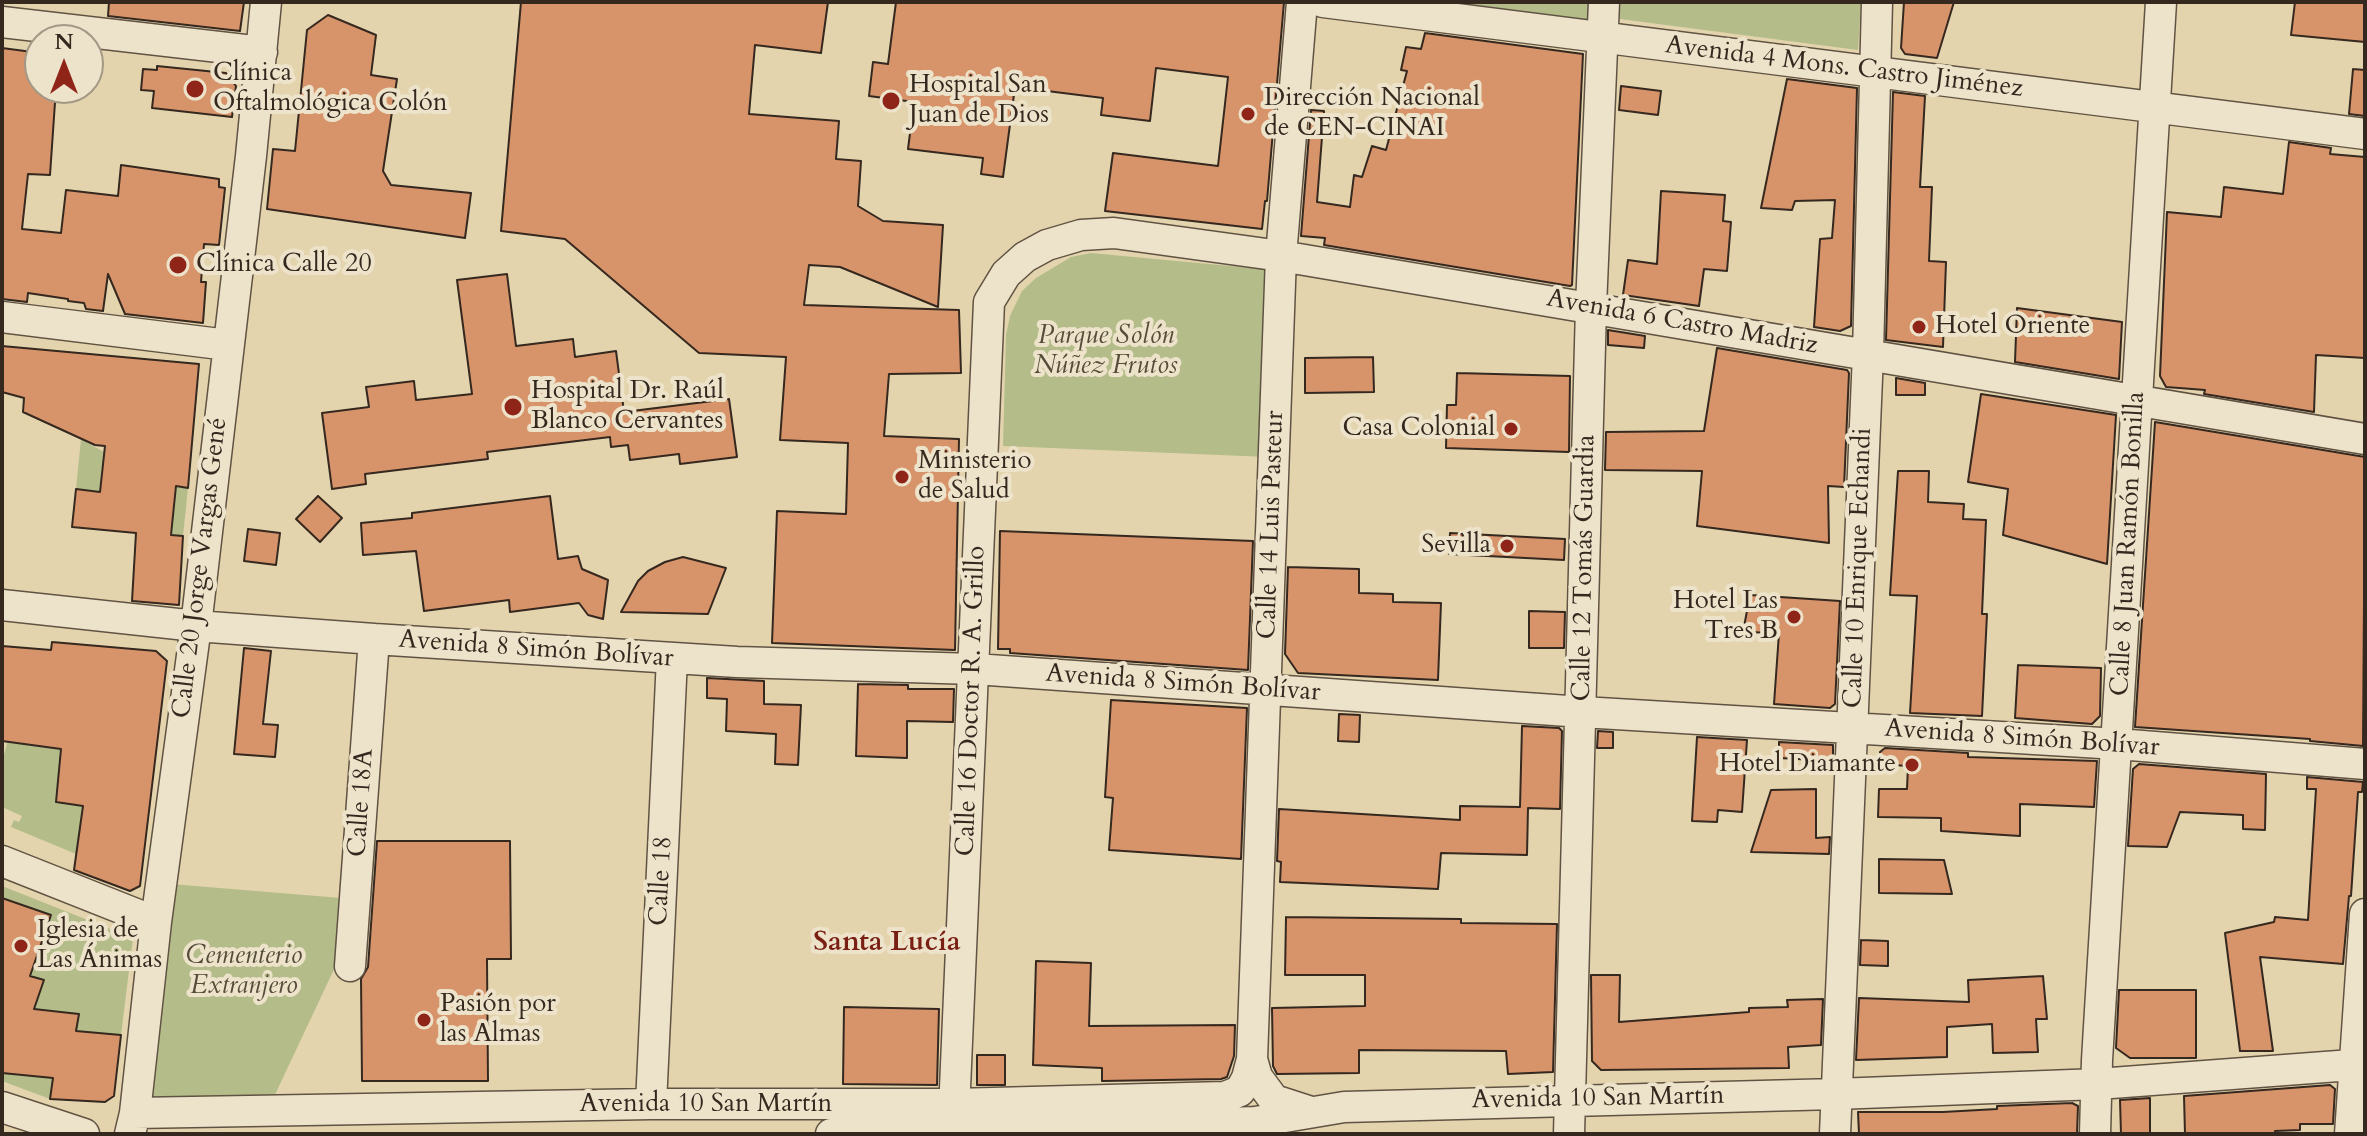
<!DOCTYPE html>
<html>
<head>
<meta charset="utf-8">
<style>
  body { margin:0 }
  #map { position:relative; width:2367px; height:1136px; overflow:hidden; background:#e4d4ae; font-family:Cardo,serif }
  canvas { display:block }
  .frame { position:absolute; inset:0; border:4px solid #35281f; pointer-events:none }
  .north { position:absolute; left:24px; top:24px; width:80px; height:80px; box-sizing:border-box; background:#ede3ca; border:2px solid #a39886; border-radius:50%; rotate:0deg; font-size:22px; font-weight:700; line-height:32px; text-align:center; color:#35281f }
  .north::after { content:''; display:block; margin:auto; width:28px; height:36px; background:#8f2418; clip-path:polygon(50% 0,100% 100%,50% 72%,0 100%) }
</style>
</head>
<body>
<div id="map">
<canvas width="2367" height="1136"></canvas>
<div class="frame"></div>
<div class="north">N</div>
</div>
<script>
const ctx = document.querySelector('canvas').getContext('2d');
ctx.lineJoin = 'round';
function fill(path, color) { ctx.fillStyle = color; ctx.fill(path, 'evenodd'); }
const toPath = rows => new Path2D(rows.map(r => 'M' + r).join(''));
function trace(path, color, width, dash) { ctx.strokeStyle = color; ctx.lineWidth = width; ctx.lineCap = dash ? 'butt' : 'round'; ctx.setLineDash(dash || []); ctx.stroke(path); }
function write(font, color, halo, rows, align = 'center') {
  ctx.font = font + ' Cardo,serif'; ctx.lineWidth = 8; ctx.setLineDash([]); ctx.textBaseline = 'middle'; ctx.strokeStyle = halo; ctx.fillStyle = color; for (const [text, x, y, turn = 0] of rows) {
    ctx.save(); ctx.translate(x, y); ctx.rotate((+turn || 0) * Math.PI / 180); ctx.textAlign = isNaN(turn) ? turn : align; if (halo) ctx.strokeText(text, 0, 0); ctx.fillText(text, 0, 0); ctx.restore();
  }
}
fill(toPath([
  [1449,2,1592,2,1591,20],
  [1613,2,1861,2,1858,50,1612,18],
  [1091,253,1273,270,1267,457,1003,446,1006,335,1010,316,1022,291,1036,278,1071,257],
  [81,439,104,452,100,492,76,489],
  [176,486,188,488,183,536,161,535,170,510,174,509],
  [8,740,61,749,56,802,83,806,76,854,11,827,14,820,19,822,22,816,2,807,2,762],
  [171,884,341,898,337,963,272,1101,154,1098,152,1092],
  [2,886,133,938,121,1035,76,1031,78,1014,55,1011,53,1023,22,1033,44,981,30,976,51,916,2,898],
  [2,1073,53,1078,50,1099,2,1081]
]), '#b4bd8a');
const building = toPath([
  [109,2,244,2,240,31,108,16,109,2],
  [521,2,828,2,821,53,755,45,749,114,839,121,836,159,861,161,858,206,883,221,943,225,938,307,840,267,809,265,804,305,959,310,961,373,889,374,884,436,959,439,955,650,772,643,777,511,846,514,848,443,780,440,786,357,699,353,565,239,501,231,521,2],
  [896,2,1284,2,1267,201,1265,201,1262,229,1105,211,1113,153,1218,166,1228,77,1156,68,1150,121,1101,115,1103,98,1015,87,1003,177,981,174,983,158,908,149,914,102,869,96,873,62,888,64,896,2],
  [1904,2,1954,2,1937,58,1905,54,1901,48,1904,2],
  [2295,2,2365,2,2365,42,2291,35,2295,2],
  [328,15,376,35,371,75,397,79,383,171,391,185,471,193,465,238,267,209,273,149,295,151,307,30,328,15],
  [1425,33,1583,54,1572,285,1570,286,1324,245,1325,238,1301,236,1311,110,1324,111,1317,202,1350,207,1354,175,1362,177,1372,146,1386,150,1407,71,1401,70,1406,47,1421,49,1425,33],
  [2,48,40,53,40,88,56,88,50,175,28,174,22,229,61,233,66,190,118,196,121,165,219,179,219,187,225,188,219,245,204,244,201,282,206,282,203,323,125,314,108,274,103,311,86,309,84,303,68,301,68,299,28,293,27,302,2,299,2,48],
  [157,66,226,73,236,86,232,117,152,108,154,91,141,90,143,69,157,70,157,66],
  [2353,69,2365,70,2365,116,2349,114,2353,69],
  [1787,79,1857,88,1851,326,1840,331,1814,327,1820,239,1832,238,1835,200,1795,201,1792,210,1761,208,1787,79],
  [1621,86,1661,91,1658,115,1619,110,1621,86],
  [1893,92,1925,96,1920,187,1932,187,1929,261,1946,262,1943,347,1886,340,1893,92],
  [2289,142,2331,148,2330,154,2365,157,2365,358,2316,355,2314,412,2204,394,2205,390,2166,387,2160,376,2167,212,2221,217,2224,187,2283,194,2289,142],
  [1661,191,1725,195,1723,221,1731,222,1727,271,1704,269,1699,306,1623,295,1628,260,1657,264,1661,191],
  [507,274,516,346,573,339,575,357,616,351,624,412,729,399,737,457,680,464,679,454,630,460,628,445,611,447,610,437,487,452,488,459,365,474,366,484,332,489,322,413,369,407,366,387,414,381,416,400,472,394,457,280,507,274],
  [2017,308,2122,322,2119,379,2015,362,2017,308],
  [1608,330,1645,336,1644,348,1608,345,1608,330],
  [2,346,199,364,188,488,176,486,171,535,183,536,179,605,132,601,136,533,72,527,76,489,100,492,105,446,95,445,23,412,24,398,2,392,2,346],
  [1717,348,1847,370,1849,373,1844,487,1828,486,1829,543,1697,526,1702,471,1605,470,1606,432,1704,431,1717,348],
  [1373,357,1374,392,1305,393,1305,358,1373,357],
  [1457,373,1570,376,1569,452,1446,448,1447,405,1456,405,1457,373],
  [1896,378,1925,383,1925,395,1896,395,1896,378],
  [1981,394,2116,415,2107,564,2003,535,2008,489,1968,482,1981,394],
  [2155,422,2365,457,2363,746,2310,741,2310,739,2135,727,2155,422],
  [1898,471,1929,471,1928,502,1964,504,1963,519,1986,520,1982,614,1987,614,1982,716,1910,713,1917,596,1890,595,1898,471],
  [318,496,342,518,320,542,296,519,318,496],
  [550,496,558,559,578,556,582,569,608,580,603,619,588,615,579,603,510,612,509,600,424,611,416,551,363,555,361,523,412,518,412,513,550,496],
  [248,529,280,533,276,565,244,561,248,529],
  [1000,531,1253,541,1248,670,1010,653,1010,649,998,649,1000,531],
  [1450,533,1565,539,1564,560,1449,554,1450,533],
  [683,557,726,568,708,614,621,612,638,581,648,571,665,562,683,557],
  [1288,567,1359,569,1359,593,1393,594,1393,602,1441,603,1438,680,1298,673,1285,654,1288,567],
  [1750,595,1840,601,1835,704,1830,708,1774,704,1779,633,1743,632,1750,595],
  [1529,611,1565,612,1564,648,1529,648,1529,611],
  [52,642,156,651,167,661,140,886,130,891,74,870,83,806,56,802,61,749,2,741,2,646,51,650,52,642],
  [244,648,271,651,263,724,278,725,275,757,234,754,244,648],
  [2018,665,2101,668,2100,716,2092,724,2015,718,2018,665],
  [707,678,764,681,764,704,801,705,798,765,775,764,776,734,726,731,727,699,707,698,707,678],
  [858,684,908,685,908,689,954,689,953,722,907,721,907,758,856,756,858,684],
  [1111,700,1247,708,1241,859,1109,850,1113,798,1105,797,1111,700],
  [1339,714,1360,715,1359,742,1338,741,1339,714],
  [1522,726,1559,728,1562,731,1560,809,1528,808,1527,855,1441,853,1438,889,1280,882,1281,862,1277,861,1279,809,1460,820,1460,806,1520,807,1522,726],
  [1598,731,1613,732,1613,748,1597,748,1598,731],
  [1697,737,1747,740,1742,812,1718,810,1717,822,1692,821,1697,737],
  [1779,742,1833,745,1833,761,1779,758,1779,742],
  [1885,748,1968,753,1968,757,2097,761,2094,807,2020,804,2020,836,1941,831,1941,818,1878,817,1879,789,1907,789,1908,766,1880,764,1880,752,1885,748],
  [2139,764,2266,774,2265,830,2243,829,2243,815,2180,812,2167,847,2128,846,2133,769,2139,764],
  [2307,777,2363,782,2362,792,2358,792,2351,896,2349,896,2343,964,2260,957,2273,1051,2240,1051,2225,933,2274,922,2275,917,2308,920,2316,789,2307,789,2307,777],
  [1816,789,1816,838,1830,837,1829,854,1751,852,1771,790,1816,789],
  [377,841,510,841,511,959,487,959,488,1081,362,1081,361,979,368,967,377,841],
  [1879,859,1944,860,1952,894,1879,893,1879,859],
  [2,898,51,915,30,976,44,980,34,1009,79,1014,76,1031,121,1035,114,1096,105,1102,50,1099,53,1078,2,1073,2,898],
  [1286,917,1461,919,1461,923,1557,924,1553,1072,1508,1074,1506,1051,1359,1050,1359,1073,1277,1074,1273,1066,1272,1008,1365,1006,1365,975,1285,975,1286,917],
  [1861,940,1888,941,1888,966,1860,965,1861,940],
  [1036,961,1091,963,1089,1026,1235,1025,1234,1056,1227,1077,1221,1079,1102,1081,1102,1068,1033,1065,1036,961],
  [1591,975,1620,975,1619,1022,1749,1012,1749,1008,1788,1007,1787,1000,1823,999,1821,1045,1788,1047,1789,1068,1601,1070,1592,1061,1591,975],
  [2043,976,2047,1019,2036,1019,2038,1052,1993,1053,1992,1024,1947,1027,1947,1057,1856,1060,1859,998,1969,1002,1968,980,2043,976],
  [2119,990,2196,990,2196,1058,2130,1058,2116,1048,2119,990],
  [844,1007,939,1009,937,1085,843,1084,844,1007],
  [977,1055,1005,1055,1005,1085,977,1085,977,1055],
  [2330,1085,2335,1089,2333,1124,2300,1124,2300,1130,2275,1131,2276,1134,2185,1134,2184,1096,2330,1085],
  [2150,1098,2150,1134,2121,1134,2120,1100,2150,1098],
  [2072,1103,2078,1106,2077,1134,1859,1134,1858,1112,1943,1112,1997,1109,1997,1106,2072,1103]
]);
fill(building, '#d7936a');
trace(building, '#35281f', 2);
const minor = toPath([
  [1302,2,1281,256,1252,1059,1257,1077,1274,1100,1308,1111],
  [1323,2,2365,134],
  [2,22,262,52],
  [2,317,228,345],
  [2,605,196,626,374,639,737,662,975,669,1582,712,2118,744,2365,764],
  [2,861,156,922],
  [350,966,374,639],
  [651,1104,672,658],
  [2,1107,84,1134],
  [135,1113,651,1104,954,1104,1225,1097,1240,1091,1247,1078,1252,1059],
  [130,1134,135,1113,156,922,196,626,251,156,266,2],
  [831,1134,953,1133,1255,1122,1344,1107,1836,1094,2098,1084,2365,1064],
  [953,1134,989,302,1006,274,1025,257,1047,245,1081,235,1114,233,1281,256,2365,439],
  [1569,1134,1591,307,1604,2],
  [1835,1134,1868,354,1877,2],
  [2095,1134,2097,1060,2161,2],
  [2350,1134,2365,914]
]);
trace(minor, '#615343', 33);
trace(minor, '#ede3ca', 30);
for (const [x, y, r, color] of [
  [195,89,10,"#8f2418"],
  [891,101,10,"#8f2418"],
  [1248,114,8,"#8f2418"],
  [178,265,10,"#8f2418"],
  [1919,327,8,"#8f2418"],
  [513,407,10,"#8f2418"],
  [1511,429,8,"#8f2418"],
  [902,477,8,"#8f2418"],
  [1507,546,8,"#8f2418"],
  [1794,617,8,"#8f2418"],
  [1912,765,8,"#8f2418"],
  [21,946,8,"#8f2418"],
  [424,1020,8,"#8f2418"]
]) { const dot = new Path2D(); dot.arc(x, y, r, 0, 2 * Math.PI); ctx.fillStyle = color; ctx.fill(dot); trace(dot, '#ede3ca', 3); }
write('26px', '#35281f', '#ede3ca', [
  ["Avenida 4 Mons. Castro Jiménez",1844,68,7],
  ["Avenida 6 Castro Madriz",1682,323,10],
  ["Calle 14 Luis Pasteur",1272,525,-88],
  ["Calle 8 Juan Ramón Bonilla",2129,544,-87],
  ["Calle 20 Jorge Vargas Gené",201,568,-83],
  ["Calle 12 Tomás Guardia",1585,568,-89],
  ["Calle 10 Enrique Echandi",1859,568,-88],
  ["Avenida 8 Simón Bolívar",536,650,4],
  ["Avenida 8 Simón Bolívar",1183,684,4],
  ["Calle 16 Doctor R. A. Grillo",972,701,-88],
  ["Avenida 8 Simón Bolívar",2022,739,4],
  ["Calle 18A",362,803,-86],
  ["Calle 18",662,881,-87],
  ["Avenida 10 San Martín",1598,1099,-1],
  ["Avenida 10 San Martín",706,1105]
]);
write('26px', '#35281f', '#ede3ca', [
  ["Clínica",213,74],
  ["Oftalmológica Colón",213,104],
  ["Hospital San",909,86],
  ["Juan de Dios",909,116],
  ["Dirección Nacional",1264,99],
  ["de CEN-CINAI",1264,129],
  ["Clínica Calle 20",196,265],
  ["Hotel Oriente",1935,327],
  ["Hospital Dr. Raúl",531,392],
  ["Blanco Cervantes",531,422],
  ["Casa Colonial",1495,429,"right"],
  ["Ministerio",918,462],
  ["de Salud",918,492],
  ["Sevilla",1491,546,"right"],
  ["Hotel Las",1778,602,"right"],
  ["Tres B",1778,632,"right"],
  ["Hotel Diamante",1896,765,"right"],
  ["Iglesia de",37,931],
  ["Las Ánimas",37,961],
  ["Pasión por",440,1005],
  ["las Almas",440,1035]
], 'left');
write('italic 26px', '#554d3a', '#ede3ca', [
  ["Parque Solón",1106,337],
  ["Núñez Frutos",1106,367],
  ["Cementerio",244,957],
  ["Extranjero",244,987]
]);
write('bold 28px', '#7a1f14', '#ede3ca', [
  ["Santa Lucía",887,944]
]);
</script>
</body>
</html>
